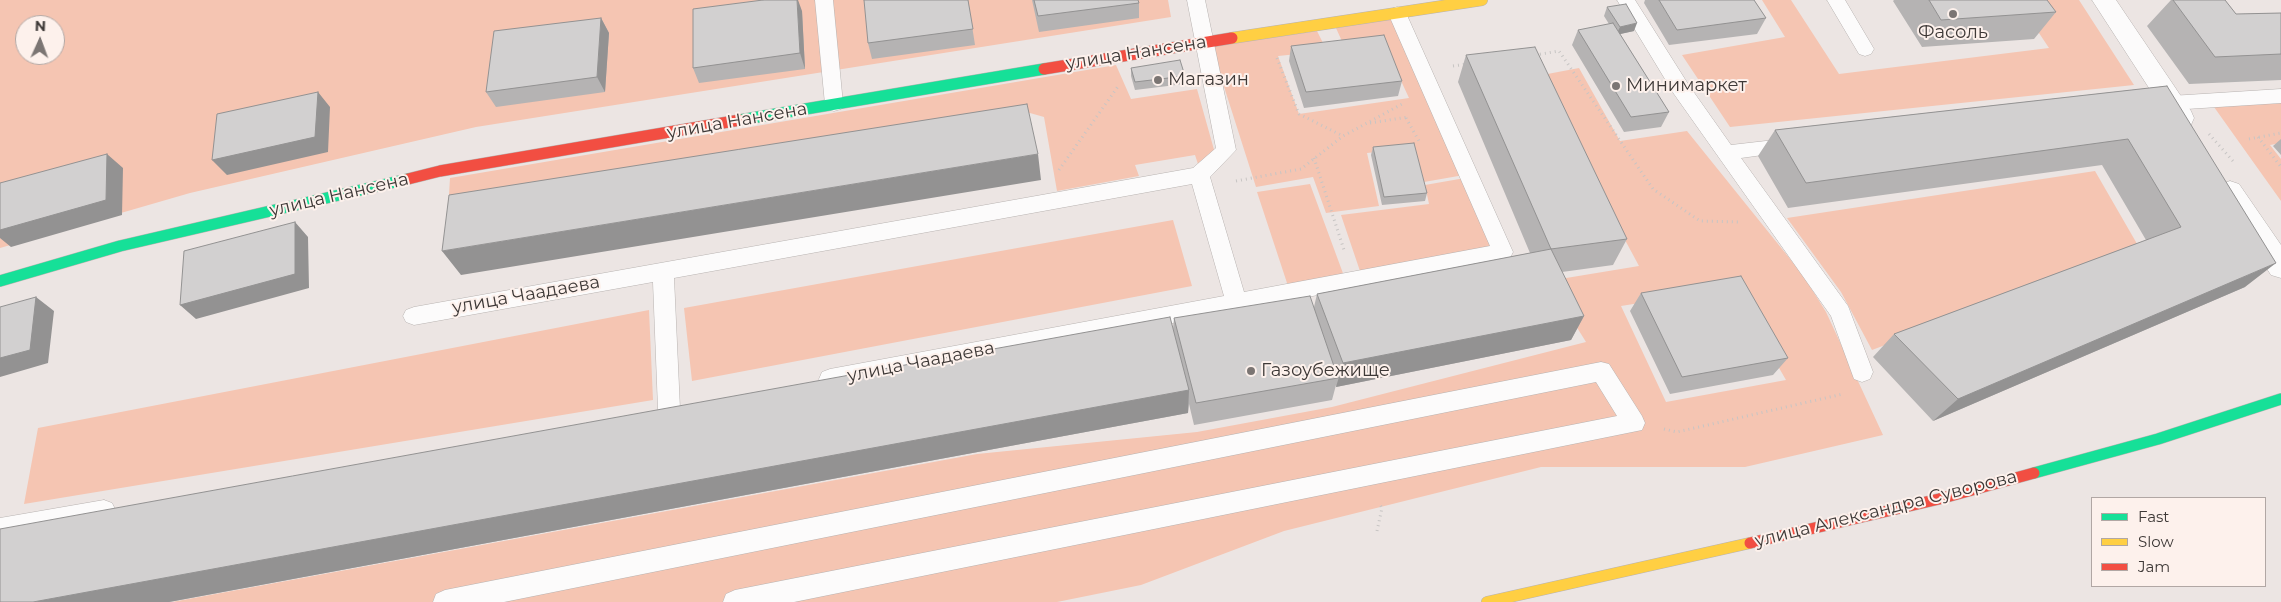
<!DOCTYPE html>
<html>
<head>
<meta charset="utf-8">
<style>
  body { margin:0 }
  #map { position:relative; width:2281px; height:602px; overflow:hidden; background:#ece5e3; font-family:Montserrat,sans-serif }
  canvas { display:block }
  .legend { position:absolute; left:2091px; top:497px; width:175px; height:90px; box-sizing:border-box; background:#fdf1ec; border:1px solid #b1a7a4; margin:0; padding:6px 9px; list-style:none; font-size:15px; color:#3e3937 }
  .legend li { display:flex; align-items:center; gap:10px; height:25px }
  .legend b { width:25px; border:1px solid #b1a7a4 }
  .north { position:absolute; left:15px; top:15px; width:50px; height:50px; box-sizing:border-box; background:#fdf1ec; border:1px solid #b1a7a4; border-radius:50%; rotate:2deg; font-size:14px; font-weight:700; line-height:20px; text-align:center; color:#3e3937 }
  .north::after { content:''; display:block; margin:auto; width:18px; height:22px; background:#7b7573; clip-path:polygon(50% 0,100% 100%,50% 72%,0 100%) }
</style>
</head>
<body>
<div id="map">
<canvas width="2281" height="602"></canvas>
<ul class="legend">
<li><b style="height:6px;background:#16e098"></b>Fast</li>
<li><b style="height:6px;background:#ffcf43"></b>Slow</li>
<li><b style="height:6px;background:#f24e42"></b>Jam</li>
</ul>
<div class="north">N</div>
</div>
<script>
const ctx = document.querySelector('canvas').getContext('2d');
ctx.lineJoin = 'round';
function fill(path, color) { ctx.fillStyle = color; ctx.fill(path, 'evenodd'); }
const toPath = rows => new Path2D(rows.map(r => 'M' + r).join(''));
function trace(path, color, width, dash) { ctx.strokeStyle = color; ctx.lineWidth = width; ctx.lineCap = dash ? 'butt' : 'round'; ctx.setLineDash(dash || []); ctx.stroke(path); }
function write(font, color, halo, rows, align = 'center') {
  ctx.font = font + ' Montserrat,sans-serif'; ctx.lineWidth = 4; ctx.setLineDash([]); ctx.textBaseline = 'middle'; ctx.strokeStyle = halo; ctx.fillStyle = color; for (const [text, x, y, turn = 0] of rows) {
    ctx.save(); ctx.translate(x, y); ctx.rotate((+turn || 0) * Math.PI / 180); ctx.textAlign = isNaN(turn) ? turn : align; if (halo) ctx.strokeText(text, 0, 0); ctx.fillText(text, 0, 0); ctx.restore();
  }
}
fill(toPath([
  [0,0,1168,0,1171,17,476,127,190,193,0,248],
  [25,25,55,25,55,55,25,55],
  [1762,0,1791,0,1839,74,2049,48,2017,0,2079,0,2134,85,1730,127,1682,55,1785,37],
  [1394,18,1464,175,1424,182,1413,148,1367,153,1379,206,1326,213,1313,177,1256,187,1211,46,1317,31,1327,51,1278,56,1299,114,1409,98,1384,44,1345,48,1336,28],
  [1116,65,1131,99,1197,89,1218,164,1199,167,1195,155,1135,165,1139,176,1057,191,1044,117,1030,113,448,211,450,178],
  [1579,68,1620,141,1687,131,1803,275,1826,312,1883,435,1745,467,1541,467,1284,531,1141,585,1057,602,172,602,977,454,1197,432,1332,407,1586,342,1548,281,1639,266,1537,76],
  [1733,288,1786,380,1666,402,1621,306],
  [2281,103,2281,143,2270,145,2281,159,2281,201,2214,107],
  [2095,171,2140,249,1872,350,1841,292,1787,218],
  [1465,178,1494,247,1361,274,1341,215,1429,204,1425,185],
  [1310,184,1344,276,1288,286,1257,192],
  [1173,220,1192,286,692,381,684,308],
  [649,310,653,400,24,504,38,428]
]), '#f5c5b2');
const lane = toPath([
  [815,0,833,0,843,104,841,109,834,111,827,109,825,104,815,0],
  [1187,0,1205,0,1236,150,1210,177,1244,292,1490,246,1388,13,1391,9,1397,7,1403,9,1406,13,1513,252,1510,258,830,389,822,386,819,379,822,372,830,369,1224,296,1192,184,674,278,680,409,677,416,669,419,661,416,658,409,653,282,414,325,406,322,403,316,406,310,414,307,1193,168,1216,148,1187,0],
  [1617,0,1635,0,1688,84,1731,145,1792,138,1799,140,1802,145,1799,150,1741,158,1848,306,1873,372,1870,379,1862,382,1854,379,1831,316,1674,94,1617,0],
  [1827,0,1845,0,1874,49,1871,54,1865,56,1859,54,1827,0],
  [2281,89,2281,103,2155,111,2148,109,2146,104,2148,99,2155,97,2281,89],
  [1601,362,1609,364,1642,416,1645,423,1642,430,794,602,723,602,726,594,735,590,1617,416,1596,382,504,602,433,602,436,594,445,590,1601,362],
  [104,500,112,503,116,511,112,519,0,540,0,518,104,500]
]);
const street = toPath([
  [2092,0,2116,0,2191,111,2194,118,2191,125,2182,127,2173,125,2092,0],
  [2230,181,2239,184,2281,245,2281,278,2271,275,2217,191,2221,184,2230,181]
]);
const fast = toPath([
  [740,120,1044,69],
  [0,281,120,246,408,179],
  [2034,473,2158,439,2281,399]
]);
const slow = toPath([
  [1232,38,1482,0],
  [1487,602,1750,543]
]);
const jam = toPath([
  [1044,69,1232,38],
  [408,179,440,171,740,120],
  [1750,543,1939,499,2034,473]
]);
trace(lane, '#b8b3b1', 1);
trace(street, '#b8b3b1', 1);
trace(fast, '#b8b3b1', 12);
trace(slow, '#b8b3b1', 12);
trace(jam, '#b8b3b1', 12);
trace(toPath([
  [1535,55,1559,51,1653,189,1700,221,1738,222],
  [1277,58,1299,114,1343,136,1404,103],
  [1453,66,1467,64],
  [1406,118,1419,141],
  [1370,123,1408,117],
  [2209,134,2233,161],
  [2258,137,2281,167],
  [2249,139,2281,133],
  [1314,158,1345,253],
  [1059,170,1119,85],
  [1236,181,1301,169,1343,136],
  [1664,429,1677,432,1843,394],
  [1377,531,1382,508,1380,505]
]), '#c7c5c4', 3, [1, 4]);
fill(lane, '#fcfbfb');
fill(street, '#fcfbfb');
trace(fast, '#16e098', 11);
trace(slow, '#ffcf43', 11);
trace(jam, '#f24e42', 11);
fill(toPath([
  [968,0,975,45,872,59,868,43],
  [1032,0,1138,0,1139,3,1139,18,1039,32],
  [1645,0,1754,0,1766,18,1757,34,1669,45,1644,3],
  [1894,0,2047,0,2056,12,2034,39,1922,47,1893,1],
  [2171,0,2225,0,2236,14,2281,13,2281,80,2189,84,2147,26],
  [1607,7,1634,31,1620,34,1669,112,1661,127,1624,132,1572,45,1578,30,1609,24,1604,16],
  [802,11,805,69,699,83,693,68],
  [601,18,609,33,605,92,496,107,486,92],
  [1291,46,1402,81,1398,96,1304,108,1289,61],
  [1466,55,1627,239,1613,265,1562,272,1584,316,1571,340,1336,387,1336,385,1332,400,1194,425,1189,404,1188,413,169,602,0,602,1173,329,1174,318,1314,307,1317,294,1530,253,1458,82],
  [1131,68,1185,76,1184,84,1135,90,1131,76],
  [2167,86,2245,287,1933,421,1873,357,1894,334,2146,240,2102,165,1788,208,1758,156,1775,130],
  [2281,139,2281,155,2273,146],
  [1373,147,1427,193,1425,201,1382,205,1371,155],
  [1641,293,1788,358,1773,375,1670,394,1630,311]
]), '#b5b3b3');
fill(toPath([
  [797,0,798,0,802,11,805,69,800,53],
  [601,18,609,33,605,92,597,77],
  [1637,23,1634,31,1616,35,1620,27],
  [318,92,330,107,328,152,227,175,212,160],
  [107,154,123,168,122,215,11,247,0,238,0,230],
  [1038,154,1041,180,461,275,442,251],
  [295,222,308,237,309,288,196,319,180,305],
  [2276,263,2245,287,1933,421,1958,399],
  [36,297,54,311,48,363,0,377,0,358],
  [1584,316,1571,340,1336,387,1343,363],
  [1189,390,1188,413,169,602,33,602]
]), '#939292');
const building = toPath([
  [763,0,797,0,800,53,693,68,693,9,763,0],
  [864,0,968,0,973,29,868,43,864,0],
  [1034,0,1138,0,1139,3,1038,16,1034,0],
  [1659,0,1754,0,1766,18,1677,30,1659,0],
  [1929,0,2047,0,2056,12,1941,20,1929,0],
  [2173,0,2225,0,2236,14,2281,13,2281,54,2215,57,2173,0],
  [1626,4,1637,23,1620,27,1607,7,1626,4],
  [601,18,597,77,486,92,494,31,601,18],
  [1613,23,1669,112,1631,117,1578,30,1613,23],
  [1384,35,1402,81,1306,92,1291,46,1384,35],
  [1535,47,1627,239,1551,249,1466,55,1535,47],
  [1180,60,1185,76,1135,82,1131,68,1180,60],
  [2167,86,2276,263,1958,399,1894,334,2181,227,2128,139,1806,183,1775,130,2167,86],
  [318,92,315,137,212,160,217,114,318,92],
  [1027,104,1038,154,442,251,449,195,1027,104],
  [1414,143,1427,193,1384,197,1373,147,1414,143],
  [107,154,106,200,0,230,0,183,107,154],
  [295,222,295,274,180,305,184,251,295,222],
  [1551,249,1584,316,1343,363,1317,294,1551,249],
  [1741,276,1788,358,1682,377,1641,293,1741,276],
  [1310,296,1338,378,1196,403,1174,318,1310,296],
  [36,297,30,350,0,358,0,307,36,297],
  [1170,317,1189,390,33,602,0,602,0,529,1170,317]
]);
fill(building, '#d2d0d0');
trace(building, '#939292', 1);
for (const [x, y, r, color] of [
  [1953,14,5,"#7b7573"],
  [1158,80,5,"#7b7573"],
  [1616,86,5,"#7b7573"],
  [1251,371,5,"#7b7573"]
]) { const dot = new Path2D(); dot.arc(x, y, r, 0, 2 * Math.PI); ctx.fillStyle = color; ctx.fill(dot); trace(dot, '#fdf1ec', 2); }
write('18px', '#3e3937', '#fdf1ec', [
  ["Фасоль",1953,33,"center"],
  ["Магазин",1168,80],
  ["Минимаркет",1626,86],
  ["Газоубежище",1261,371]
], 'left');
write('18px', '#3e3937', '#fdf1ec', [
  ["улица Нансена",1136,53,-9],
  ["улица Нансена",737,121,-10],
  ["улица Нансена",339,195,-13],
  ["улица Чаадаева",526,295,-10],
  ["улица Чаадаева",921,362,-11],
  ["улица Александра Суворова",1886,509,-14]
]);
</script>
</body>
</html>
